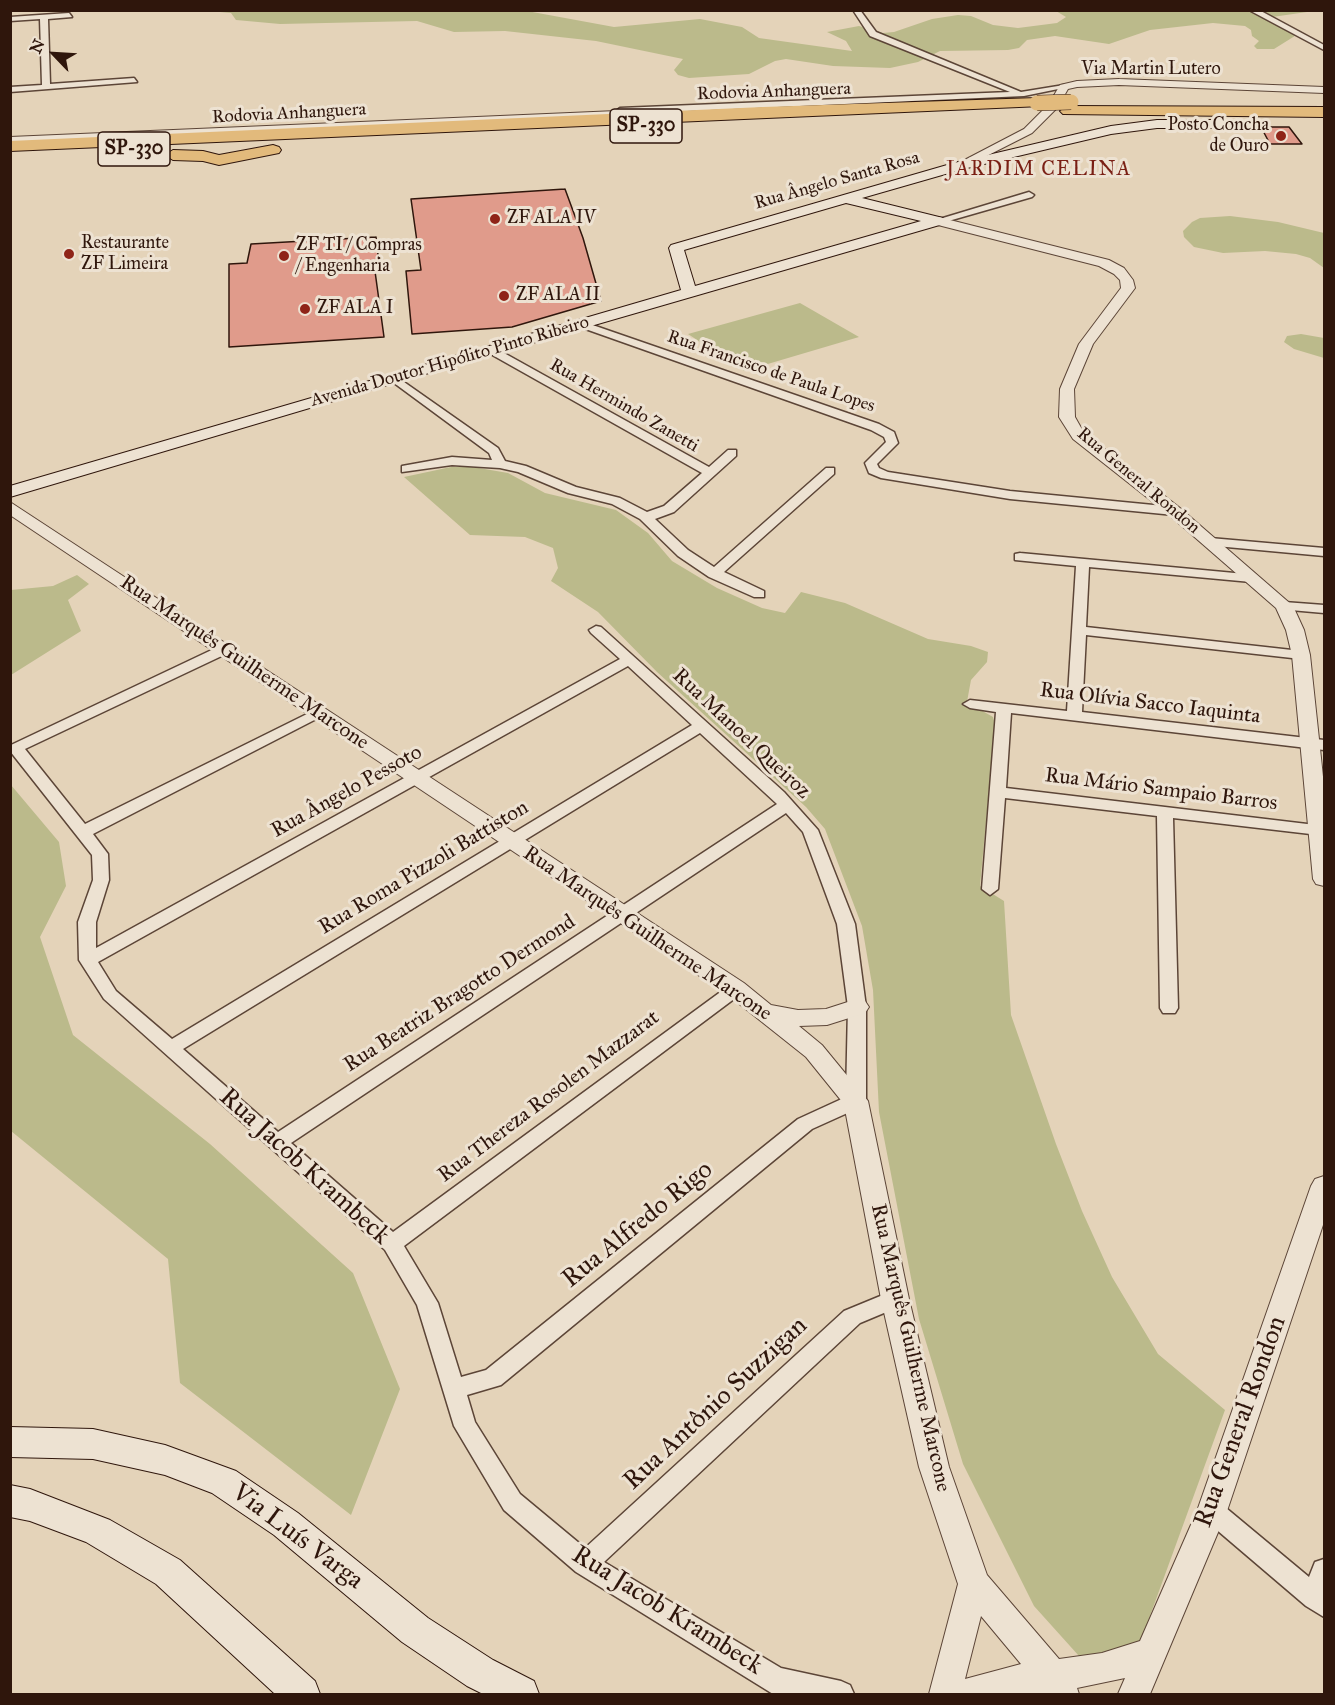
<!DOCTYPE html>
<html>
<head>
<meta charset="utf-8">
<style>
  body { margin:0 }
  #map { position:relative; width:1335px; height:1705px; overflow:hidden; background:#e4d3b9; font-family:"IM FELL Great Primer",serif }
  canvas { display:block }
  .frame { position:absolute; inset:0; border:12px solid #2f160c; pointer-events:none }
  .north { position:absolute; left:24px; top:24px; width:60px; height:60px; -webkit-text-stroke:4px #ede2d2; paint-order:stroke; rotate:295deg; font-size:16px; font-weight:700; line-height:24px; text-align:center; color:#2f160c }
  .north::after { content:''; display:block; margin:auto; width:21px; height:27px; background:#2f160c; clip-path:polygon(50% 0,100% 100%,50% 72%,0 100%) }
</style>
</head>
<body>
<div id="map">
<canvas width="1335" height="1705"></canvas>
<div class="frame"></div>
<div class="north">N</div>
</div>
<script>
const ctx = document.querySelector('canvas').getContext('2d');
ctx.lineJoin = 'round';
function fill(path, color) { ctx.fillStyle = color; ctx.fill(path, 'evenodd'); }
const toPath = rows => new Path2D(rows.map(r => 'M' + r).join(''));
function trace(path, color, width, dash) { ctx.strokeStyle = color; ctx.lineWidth = width; ctx.lineCap = dash ? 'butt' : 'round'; ctx.setLineDash(dash || []); ctx.stroke(path); }
function write(font, color, halo, rows, align = 'center') {
  ctx.font = font + ' "IM FELL Great Primer",serif'; ctx.lineWidth = 6; ctx.setLineDash([]); ctx.textBaseline = 'middle'; ctx.strokeStyle = halo; ctx.fillStyle = color; for (const [text, x, y, turn = 0] of rows) {
    ctx.save(); ctx.translate(x, y); ctx.rotate((+turn || 0) * Math.PI / 180); ctx.textAlign = isNaN(turn) ? turn : align; if (halo) ctx.strokeText(text, 0, 0); ctx.fillText(text, 0, 0); ctx.restore();
  }
}
fill(toPath([
  [209,11,527,11,614,27,700,19,742,27,759,38,852,51,846,41,827,32,859,26,883,33,894,32,932,19,958,15,971,16,993,25,1018,28,1057,23,1066,17,1056,11,1314,11,1272,17,1298,34,1274,49,1257,49,1254,46,1259,41,1252,36,1251,30,1245,26,1213,23,1150,30,1109,44,1055,36,1027,40,1019,48,1008,50,940,51,918,62,890,68,833,66,786,59,775,61,749,74,689,78,678,75,674,70,683,59,596,41,505,31,454,32,417,21,280,24,236,20,231,13],
  [1230,216,1278,222,1324,233,1324,268,1310,258,1296,254,1265,251,1223,253,1194,247,1184,237,1183,231,1192,222,1200,218],
  [800,303,859,337,744,371,688,334],
  [1301,334,1324,338,1324,358,1294,349,1284,342,1287,336],
  [451,467,473,467,508,473,545,493,616,510,648,533,672,561,717,588,762,608,785,613,801,592,845,603,928,639,971,646,988,652,987,662,971,680,966,707,979,709,993,717,995,724,980,886,1004,901,1011,1015,1056,1144,1082,1211,1112,1277,1158,1354,1225,1410,1143,1635,1125,1665,1079,1656,1034,1606,963,1464,919,1319,879,1112,873,990,862,926,825,829,806,807,657,672,598,612,551,581,558,568,553,548,525,537,470,535,404,477],
  [77,575,89,584,68,600,81,631,11,675,11,590,53,586],
  [11,785,59,842,66,886,40,937,73,1035,210,1144,353,1273,400,1389,351,1515,180,1383,168,1259,11,1131]
]), '#bbba8b');
const building = toPath([
  [1261,127,1289,127,1302,144,1270,144,1261,127],
  [565,189,583,238,601,301,512,327,412,334,406,271,421,270,411,199,565,189],
  [376,237,379,264,374,264,384,337,229,347,229,264,247,263,251,244,376,237]
]);
fill(building, '#e09b8b');
trace(building, '#2f160c', 1.5);
const minor = toPath([
  [853,10,860,10,876,32,1021,92,1064,85,1068,87,1024,96,620,114,616,111,620,108,1010,92,870,36,853,10],
  [1249,10,1259,10,1324,45,1324,50,1249,10],
  [69,13,72,17,48,19,50,84,134,78,137,82,10,92,10,87,42,85,40,19,10,21,10,17,69,13],
  [1029,192,1034,195,1032,197,938,224,933,221,1029,192],
  [581,321,879,424,894,432,898,443,877,464,879,468,888,472,1010,491,1174,507,1180,511,1174,515,1010,499,881,478,869,473,865,463,886,442,884,437,871,430,577,326,576,324,581,321],
  [487,348,495,348,709,467,728,450,736,450,736,456,674,512,655,519,688,550,714,567,826,468,834,468,834,474,724,572,764,591,764,597,754,597,709,577,678,556,640,519,612,504,568,493,518,472,500,468,452,465,402,472,402,466,452,457,492,460,489,453,390,380,388,378,394,375,498,448,505,461,526,466,576,487,620,498,647,512,664,506,702,473,487,352,487,348],
  [1210,538,1324,548,1324,556,1205,545,1203,542,1210,538],
  [1020,553,1256,575,1256,581,1251,582,1089,567,1086,627,1301,651,1308,655,1301,659,1086,635,1082,712,1324,740,1324,750,1011,713,1006,788,1324,826,1324,834,1319,835,1173,818,1178,1008,1175,1013,1163,1013,1160,1008,1157,816,1005,798,998,889,990,895,982,889,996,712,970,708,963,704,970,700,1067,711,1076,566,1015,560,1015,554,1020,553],
  [1284,602,1324,605,1324,613,1279,609,1277,606,1284,602],
  [596,626,601,627,784,792,818,830,855,924,866,1007,866,1101,863,1106,812,1129,501,1385,467,1395,475,1422,520,1494,585,1548,844,1311,895,1290,903,1293,906,1299,903,1305,860,1323,604,1562,781,1668,841,1681,850,1685,854,1694,773,1694,576,1572,504,1510,454,1426,417,1305,385,1250,104,999,79,960,78,922,93,880,92,855,10,751,11,745,218,647,228,647,230,650,228,653,25,749,85,824,313,711,323,711,326,714,93,834,108,854,109,880,96,922,96,948,620,659,591,633,589,630,596,626],
  [628,666,692,725,172,1039,116,991,98,962,628,666],
  [700,733,777,804,278,1132,183,1049,700,733],
  [786,813,803,832,837,924,848,1007,846,1097,798,1119,486,1370,461,1377,438,1303,404,1246,742,993,745,989,742,985,730,985,393,1232,291,1143,786,813],
  [1212,1500,1220,1503,1309,1577,1315,1562,1324,1559,1324,1617,1306,1606,1204,1519,1200,1511,1204,1503,1212,1500]
]);
const tertiary = toPath([
  [1119,79,1324,87,1324,93,1119,85,1077,87,1068,89,1057,108,1032,133,963,168,953,166,1024,129,1049,104,1060,85,1077,81,1119,79],
  [640,110,645,113,644,115,10,143,10,137,640,110],
  [938,217,1109,260,1124,268,1133,280,1135,288,1093,344,1074,389,1075,417,1084,433,1180,508,1293,606,1304,630,1310,655,1324,786,1324,886,1316,884,1313,879,1292,655,1286,630,1276,608,1168,514,1073,439,1059,417,1060,389,1079,344,1121,288,1120,280,1114,274,1099,266,934,224,932,221,938,217],
  [10,502,744,983,771,1005,798,1010,826,1009,857,999,865,1001,869,1007,865,1013,827,1025,799,1026,822,1045,868,1101,909,1299,949,1467,987,1575,1059,1659,1102,1653,1140,1641,1197,1511,1311,1186,1315,1179,1324,1176,1324,1222,1227,1511,1150,1694,1118,1694,1125,1678,1077,1688,1079,1694,929,1694,958,1584,919,1467,881,1299,844,1104,806,1057,728,995,10,515,10,502],
  [981,1616,1021,1664,965,1679,981,1616]
]);
const secondary = toPath([
  [1157,120,1232,120,1238,124,1232,128,1157,128,1111,134,963,169,862,198,943,218,945,221,943,224,377,388,10,497,10,486,681,290,669,248,671,245,954,163,1111,126,1157,120],
  [846,203,921,221,695,286,684,250,846,203],
  [10,1427,93,1429,165,1445,236,1471,298,1513,428,1618,493,1660,534,1681,539,1694,483,1694,467,1686,402,1642,274,1535,212,1493,165,1475,93,1459,10,1457,10,1427],
  [10,1485,30,1489,110,1520,180,1560,315,1681,320,1694,275,1694,156,1584,86,1542,30,1521,10,1517,10,1485]
]);
const motorway = toPath([
  [1037,98,1042,100,1045,103,1042,106,10,151,10,141,763,107,1037,98],
  [1068,106,1324,107,1324,117,1063,114,1060,111,1068,106],
  [273,145,279,147,281,150,279,153,219,165,203,161,173,160,165,155,173,150,203,151,219,155,273,145]
]);
trace(minor, '#5c4537', 3);
trace(tertiary, '#5c4537', 2);
trace(secondary, '#2f160c', 2);
trace(motorway, '#2f160c', 2);
fill(minor, '#ede2d2');
fill(tertiary, '#ede2d2');
fill(secondary, '#ede2d2');
fill(motorway, '#e2ba7c');
const motorwayBridge = toPath([
  [1037,103,1071,102]
]);
trace(motorwayBridge, '#2f160c', 16, []);
trace(motorwayBridge, '#e2ba7c', 15);
for (const [x, y, r, color] of [
  [1281,136,6,"#8f2418"],
  [495,219,6,"#8f2418"],
  [69,254,6,"#8f2418"],
  [284,256,6,"#8f2418"],
  [504,296,6,"#8f2418"],
  [305,309,6,"#8f2418"]
]) { const dot = new Path2D(); dot.arc(x, y, r, 0, 2 * Math.PI); ctx.fillStyle = color; ctx.fill(dot); trace(dot, '#ede2d2', 2); }
write('18px', '#2f160c', '#ede2d2', [
  ["Via Martin Lutero",1151,70],
  ["Rodovia Anhanguera",774,92,-2],
  ["Rodovia Anhanguera",289,114,-3],
  ["Rua Ângelo Santa Rosa",837,181,-16],
  ["Avenida Doutor Hipólito Pinto Ribeiro",450,362,-16],
  ["Rua Francisco de Paula Lopes",771,372,19],
  ["Rua Hermindo Zanetti",624,406,30],
  ["Rua General Rondon",1138,481,40]
]);
write('18px', '#2f160c', '#ede2d2', [
  ["Posto Concha",1269,126,"right"],
  ["de Ouro",1269,147,"right"],
  ["ZF ALA IV",507,219],
  ["Restaurante",81,244],
  ["ZF Limeira",81,265],
  ["ZF TI / Compras",296,246],
  ["/ Engenharia",296,267],
  ["ZF ALA II",516,296],
  ["ZF ALA I",317,309]
], 'left');
for (const [x, y, w] of [
  [646,126,72],
  [134,149,72]
]) { const box = new Path2D(); box.roundRect(x - w / 2, y - 17, w, 34, 4.5); ctx.fillStyle = '#ede2d2'; ctx.fill(box); trace(box, '#2f160c', 1.5); }
write('bold 20px', '#2f160c', null, [
  ["SP-330",646,126],
  ["SP-330",134,149]
]);
ctx.letterSpacing = '1.5px';
write('20px', '#7a1f14', '#ede2d2', [
  ["JARDIM CELINA",1039,170]
]);
ctx.letterSpacing = '0px';
write('21px', '#2f160c', '#ede2d2', [
  ["Rua Marquês Guilherme Marcone",244,663,34],
  ["Rua Olívia Sacco Iaquinta",1150,704,7],
  ["Rua Manoel Queiroz",741,734,43],
  ["Rua Mário Sampaio Barros",1161,790,7],
  ["Rua Ângelo Pessoto",347,792,-29],
  ["Rua Roma Pizzoli Battiston",424,868,-31],
  ["Rua Marquês Guilherme Marcone",647,934,34],
  ["Rua Beatriz Bragotto Dermond",460,994,-33],
  ["Rua Thereza Rosolen Mazzarat",549,1097,-37],
  ["Rua Marquês Guilherme Marcone",910,1348,77]
]);
write('26px', '#2f160c', '#ede2d2', [
  ["Rua Jacob Krambeck",304,1167,42],
  ["Rua Alfredo Rigo",638,1225,-39],
  ["Rua Antônio Suzzigan",716,1404,-43],
  ["Rua General Rondon",1241,1422,-70],
  ["Via Luís Varga",297,1537,37],
  ["Rua Jacob Krambeck",667,1611,32]
]);
</script>
</body>
</html>
